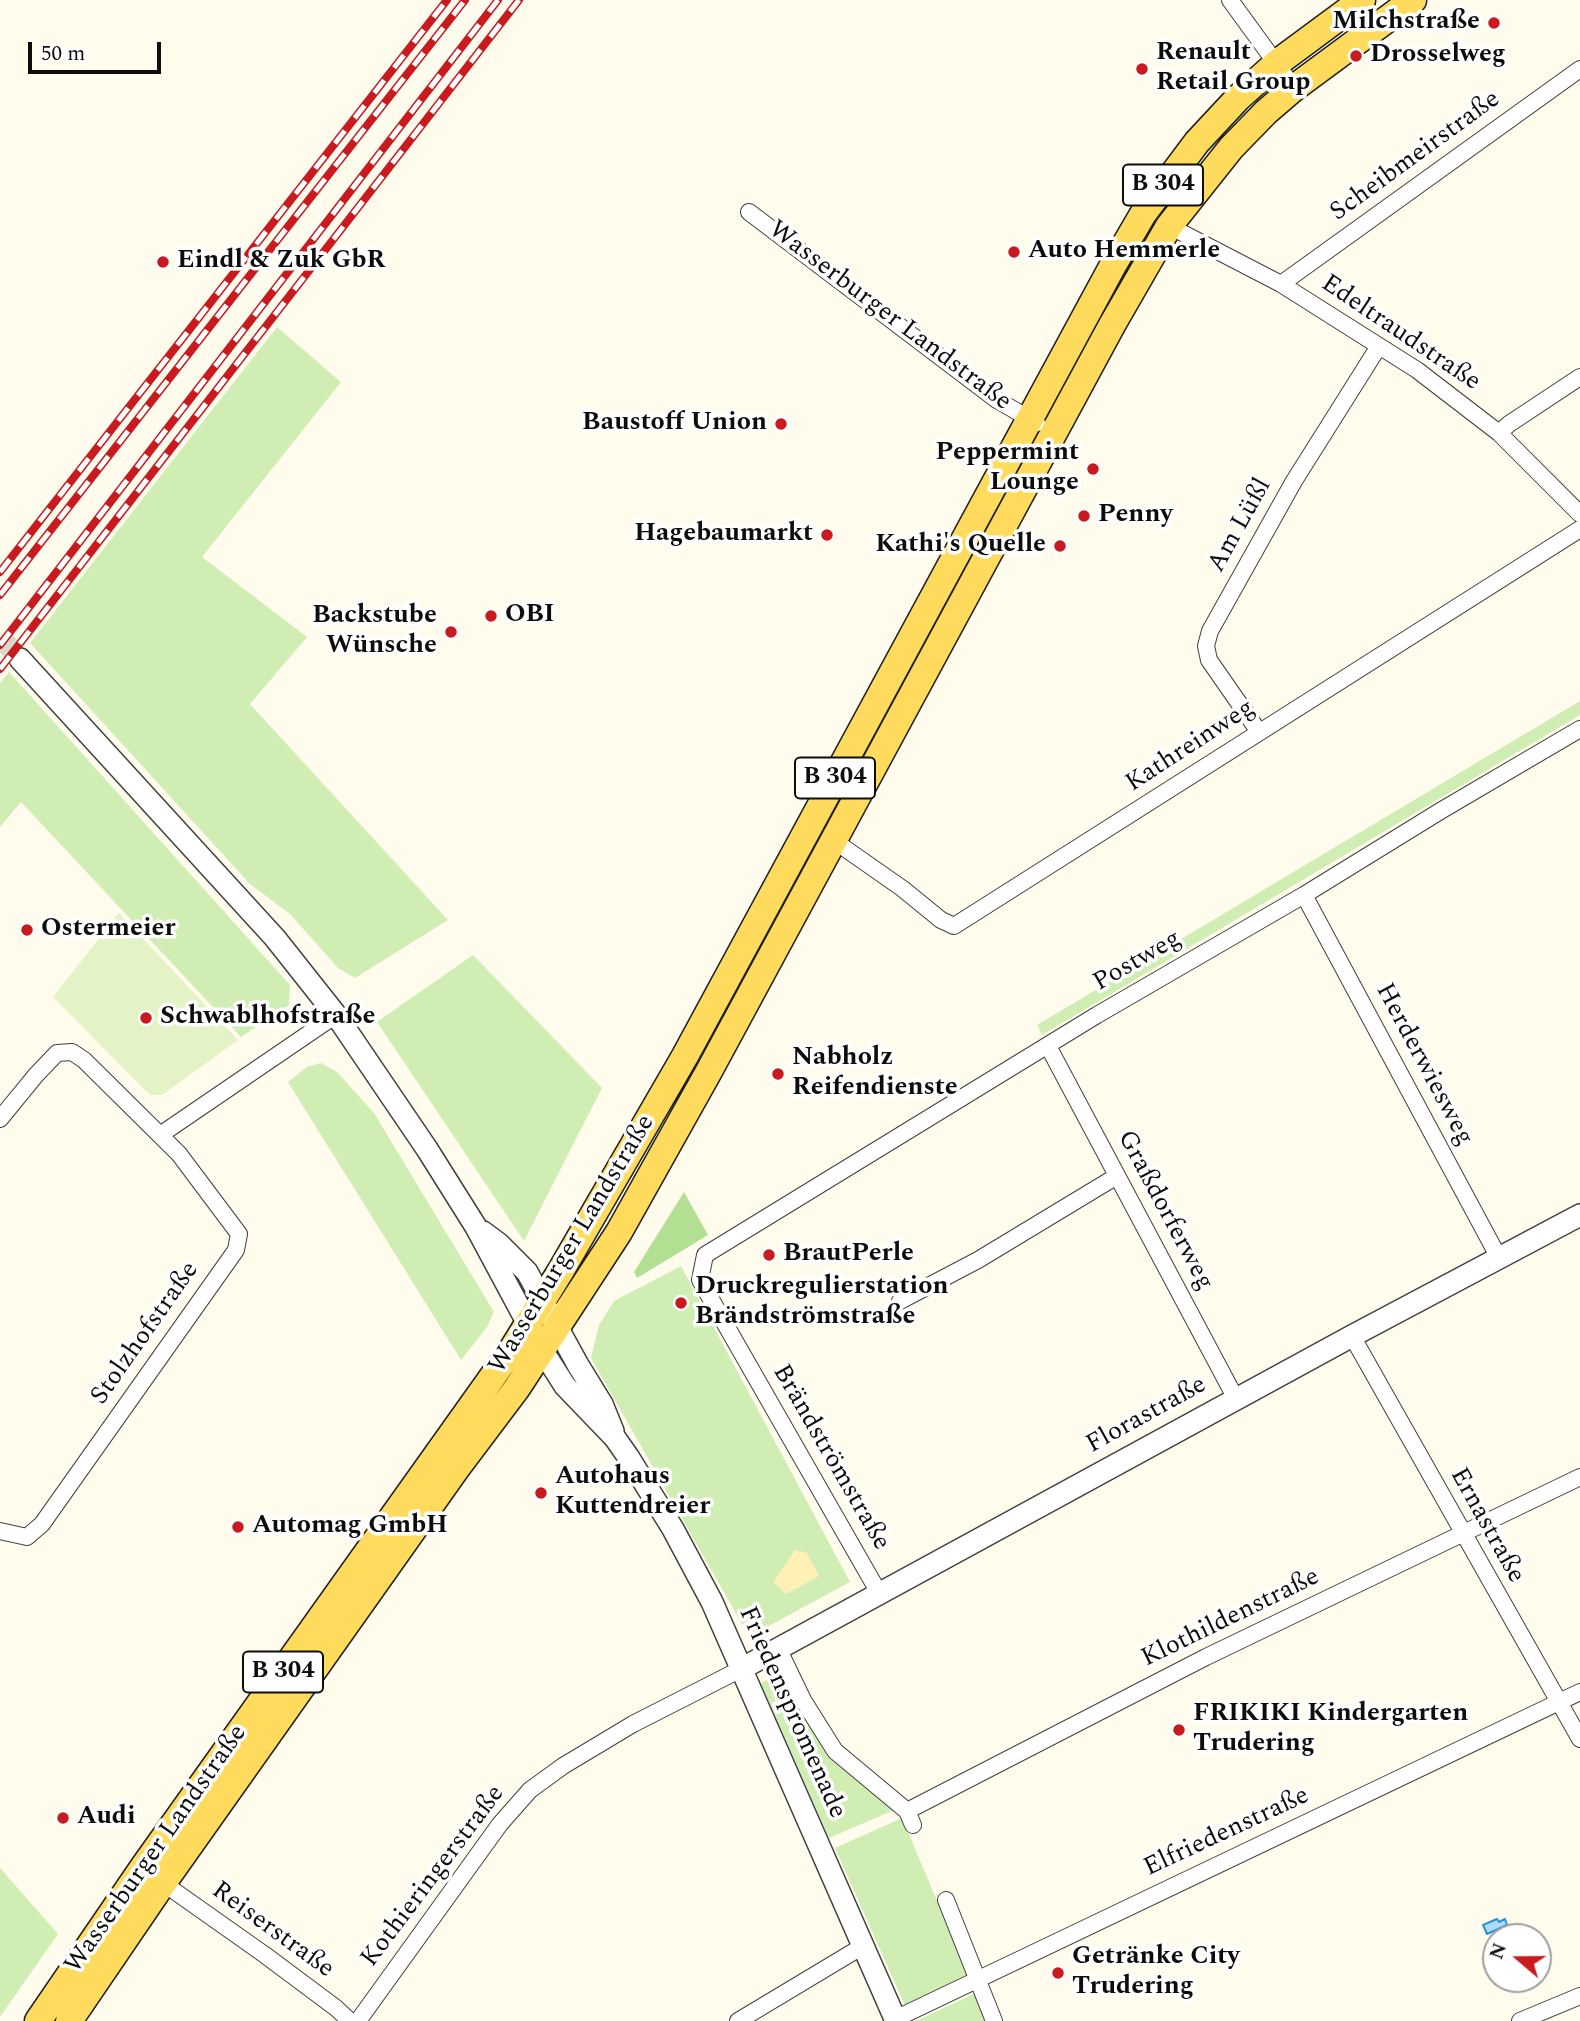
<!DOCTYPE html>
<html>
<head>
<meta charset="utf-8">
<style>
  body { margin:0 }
  #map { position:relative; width:1580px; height:2021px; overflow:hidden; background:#fffced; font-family:Spectral,serif }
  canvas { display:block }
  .north { position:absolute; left:1482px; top:1923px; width:70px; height:70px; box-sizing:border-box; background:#fff; border:2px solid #9e9e9e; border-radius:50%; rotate:290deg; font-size:19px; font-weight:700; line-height:28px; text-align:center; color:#0d0d0d }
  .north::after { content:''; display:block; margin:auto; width:24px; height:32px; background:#c81a1f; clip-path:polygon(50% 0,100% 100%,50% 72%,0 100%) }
  .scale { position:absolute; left:28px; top:42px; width:133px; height:32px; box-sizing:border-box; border:4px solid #0d0d0d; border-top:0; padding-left:9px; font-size:21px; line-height:24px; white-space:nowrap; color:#0d0d0d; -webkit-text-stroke:5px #fff; paint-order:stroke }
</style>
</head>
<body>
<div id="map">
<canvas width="1580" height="2021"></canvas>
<div class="north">N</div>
<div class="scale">50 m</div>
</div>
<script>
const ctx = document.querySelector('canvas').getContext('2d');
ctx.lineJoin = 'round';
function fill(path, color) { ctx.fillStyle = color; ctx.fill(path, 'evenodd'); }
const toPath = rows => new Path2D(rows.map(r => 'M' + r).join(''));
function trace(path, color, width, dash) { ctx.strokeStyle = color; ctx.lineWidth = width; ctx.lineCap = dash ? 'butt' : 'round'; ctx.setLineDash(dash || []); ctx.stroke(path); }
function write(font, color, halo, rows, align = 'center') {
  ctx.font = font + ' Spectral,serif'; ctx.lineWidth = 7; ctx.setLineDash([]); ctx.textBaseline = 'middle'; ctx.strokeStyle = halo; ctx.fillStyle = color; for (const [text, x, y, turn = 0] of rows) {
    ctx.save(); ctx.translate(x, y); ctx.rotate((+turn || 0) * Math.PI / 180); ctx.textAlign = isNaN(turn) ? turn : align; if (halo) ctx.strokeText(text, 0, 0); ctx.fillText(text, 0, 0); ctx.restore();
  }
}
fill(toPath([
  [277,327,341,382,202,557,307,637,250,704,448,920,355,978,338,968,290,914,250,884,30,643],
  [9,672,290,985,289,1005,241,1037,21,802,0,827,0,683],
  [1580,701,1580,715,1042,1035,1037,1025],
  [473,955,602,1088,524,1241,377,1022],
  [321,1063,337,1072,374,1113,494,1312,487,1327,461,1360,288,1082,307,1067],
  [681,1266,850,1582,754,1634,747,1633,591,1358,599,1325,614,1301],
  [780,1673,827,1756,894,1810,829,1838,761,1683],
  [902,1818,968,1974,906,2008,835,1848],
  [0,1868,58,1934,0,2017],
  [976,1993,985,2021,916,2021]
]), '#d0edb4');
fill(toPath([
  [684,1192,708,1235,637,1278,634,1272]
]), '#b3df92');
fill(toPath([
  [795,1550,807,1553,819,1576,786,1594,773,1582]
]), '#fff0b5');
fill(toPath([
  [119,913,238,1040,162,1095,150,1095,53,997]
]), '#e3f3c6');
const water = toPath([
  [1497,1919,1499,1922,1505,1919,1507,1925,1487,1934,1483,1925,1497,1919]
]);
fill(water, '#addcfb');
trace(water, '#2e91d8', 2);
trace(toPath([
  [0,637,20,659]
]), '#dbd8cb', 21, [21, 10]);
const minor = toPath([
  [1230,0,1294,88],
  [749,212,997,400,1037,423],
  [1169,226,1281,284,1417,370,1499,433,1580,514],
  [1281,284,1580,69],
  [1499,433,1509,424,1580,377],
  [1259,732,1209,660,1206,646,1210,631,1294,481,1379,346],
  [833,840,903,889,941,920,954,926,1580,529],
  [1304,895,1499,1258],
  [1048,1046,1236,1399],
  [0,1119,36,1075,57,1053,72,1052,84,1060,179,1154,239,1234,236,1250,42,1524,27,1537,0,1531],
  [160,1135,336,1015],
  [900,1301,978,1260,1117,1176],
  [1352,1336,1580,1739],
  [879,1593,700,1280,705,1255,1097,1015,1304,895,1442,810,1580,729],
  [778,1648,803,1700,835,1751,907,1811,913,1825],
  [907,1811,1206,1657,1580,1477],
  [163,1883,265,1955,336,2008,350,2021],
  [946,1900,994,2021],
  [895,2019,1580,1692],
  [358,2021,500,1824,530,1790,563,1766,633,1724,741,1669],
  [738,2021,863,1946],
  [1520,2021,1580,1996]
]);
const tertiary = toPath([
  [20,659,275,938,336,1015,427,1149,476,1227,542,1350,565,1386,615,1438,629,1458,673,1529,712,1602,896,2021],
  [483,1232,499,1244,527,1272,578,1365,602,1404,613,1431],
  [741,1669,1352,1336,1580,1215]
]);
const primary = toPath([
  [38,2021,144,1866,513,1348,560,1272,685,1056,1112,267,1143,214,1197,142,1238,98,1277,63,1362,0],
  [69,2021,163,1883,456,1469,517,1388,619,1232,708,1073,1112,325,1169,226,1231,148,1266,112,1294,88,1413,0]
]);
trace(minor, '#404040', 18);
trace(tertiary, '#404040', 24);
trace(primary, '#1e1e1e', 29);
trace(minor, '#fff', 16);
trace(tertiary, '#fff', 21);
trace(primary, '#ffdb5d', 26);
const rail = toPath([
  [0,572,447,0],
  [0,595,465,0],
  [0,645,498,0],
  [0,669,519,0]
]);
trace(rail, '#c81a1f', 8);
trace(rail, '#fff', 5, [16]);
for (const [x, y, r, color] of [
  [1494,23,7,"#c81a1f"],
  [1356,56,7,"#c81a1f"],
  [1142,69,7,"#c81a1f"],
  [1014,252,7,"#c81a1f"],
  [163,262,7,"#c81a1f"],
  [781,424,7,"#c81a1f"],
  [1093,469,7,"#c81a1f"],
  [1084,516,7,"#c81a1f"],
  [827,535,7,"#c81a1f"],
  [1060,546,7,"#c81a1f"],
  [491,616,7,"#c81a1f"],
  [451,632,7,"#c81a1f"],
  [27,930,7,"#c81a1f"],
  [146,1018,7,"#c81a1f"],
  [778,1074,7,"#c81a1f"],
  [769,1255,7,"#c81a1f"],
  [681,1303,7,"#c81a1f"],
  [541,1493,7,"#c81a1f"],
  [238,1527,7,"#c81a1f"],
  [1179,1730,7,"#c81a1f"],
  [63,1818,7,"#c81a1f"],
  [1058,1973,7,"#c81a1f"]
]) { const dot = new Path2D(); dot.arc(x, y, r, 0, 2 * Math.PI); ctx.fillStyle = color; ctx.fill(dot); trace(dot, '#fff', 2.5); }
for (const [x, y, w] of [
  [1163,185,80],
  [835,778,80],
  [283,1672,80]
]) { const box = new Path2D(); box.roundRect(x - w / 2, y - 20.5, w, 41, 5); ctx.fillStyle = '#fff'; ctx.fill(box); trace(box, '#0d0d0d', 2); }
write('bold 24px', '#0d0d0d', null, [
  ["B 304",1163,185],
  ["B 304",835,778],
  ["B 304",283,1672]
]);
write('bold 26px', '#0d0d0d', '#fff', [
  ["Milchstraße",1480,23,"right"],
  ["Renault",1156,54],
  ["Retail Group",1156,84],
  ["Drosselweg",1370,56],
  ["Auto Hemmerle",1028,252],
  ["Eindl & Zuk GbR",177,262],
  ["Baustoff Union",767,424,"right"],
  ["Peppermint",1079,454,"right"],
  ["Lounge",1079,484,"right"],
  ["Penny",1098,516],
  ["Hagebaumarkt",813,535,"right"],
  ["Kathi's Quelle",1046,546,"right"],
  ["OBI",505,616],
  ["Backstube",437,617,"right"],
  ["Wünsche",437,647,"right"],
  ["Ostermeier",41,930],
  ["Schwablhofstraße",160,1018],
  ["Nabholz",792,1059],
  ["Reifendienste",792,1089],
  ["BrautPerle",783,1255],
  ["Druckregulierstation",695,1288],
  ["Brändströmstraße",695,1318],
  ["Autohaus",555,1478],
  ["Kuttendreier",555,1508],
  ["Automag GmbH",252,1527],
  ["FRIKIKI Kindergarten",1193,1715],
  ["Trudering",1193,1745],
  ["Audi",77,1818],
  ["Getränke City",1072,1958],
  ["Trudering",1072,1988]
], 'left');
write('26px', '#0d0d0d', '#fff', [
  ["Scheibmeirstraße",1416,157,-36],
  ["Wasserburger Landstraße",889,317,37],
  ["Edeltraudstraße",1400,334,34],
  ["Am Lüßl",1241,526,-61],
  ["Kathreinweg",1191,747,-33],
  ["Postweg",1138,962,-30],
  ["Herderwiesweg",1423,1065,62],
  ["Graßdorferweg",1164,1211,62],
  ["Wasserburger Landstraße",573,1245,-59],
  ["Stolzhofstraße",146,1334,-55],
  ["Florastraße",1147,1416,-29],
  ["Brändströmstraße",830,1458,60],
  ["Ernastraße",1486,1526,61],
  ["Klothildenstraße",1231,1619,-26],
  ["Friedenspromenade",791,1713,66],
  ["Elfriedenstraße",1227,1833,-25],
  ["Wasserburger Landstraße",157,1850,-55],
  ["Kothieringerstraße",434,1877,-53],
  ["Reiserstraße",272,1931,36]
]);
</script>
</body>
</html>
